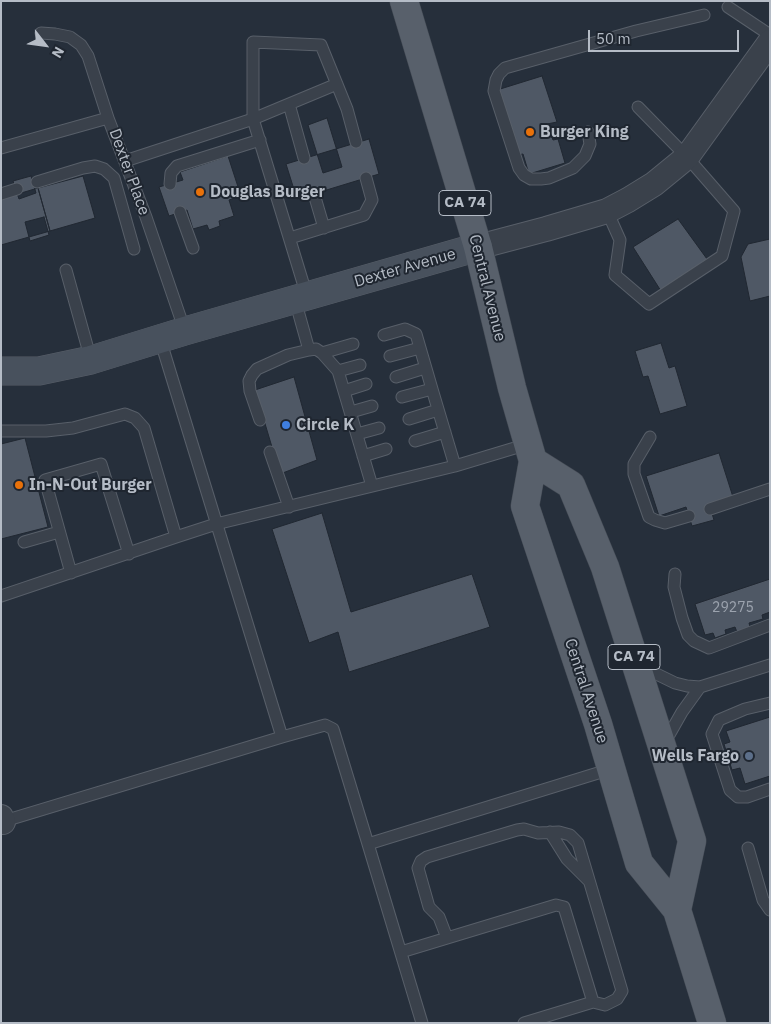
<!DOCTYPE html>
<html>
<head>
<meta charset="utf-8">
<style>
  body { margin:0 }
  #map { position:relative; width:771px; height:1024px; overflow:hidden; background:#262f3b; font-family:"IBM Plex Sans",sans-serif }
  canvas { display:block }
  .frame { position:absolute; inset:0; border:2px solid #b5bcc6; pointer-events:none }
  .north { position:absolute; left:20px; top:20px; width:50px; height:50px; -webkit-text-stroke:4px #1f2630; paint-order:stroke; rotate:120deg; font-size:14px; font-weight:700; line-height:20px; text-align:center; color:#b5bcc6 }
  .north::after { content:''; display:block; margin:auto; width:18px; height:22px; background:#b5bcc6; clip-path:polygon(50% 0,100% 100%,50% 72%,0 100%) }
  .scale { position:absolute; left:588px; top:30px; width:151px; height:22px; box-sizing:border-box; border:2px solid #b5bcc6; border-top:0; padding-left:6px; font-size:15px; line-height:18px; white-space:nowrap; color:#b5bcc6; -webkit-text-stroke:4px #1f2630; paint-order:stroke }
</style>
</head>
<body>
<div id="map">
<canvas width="771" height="1024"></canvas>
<div class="frame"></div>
<div class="north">N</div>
<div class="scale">50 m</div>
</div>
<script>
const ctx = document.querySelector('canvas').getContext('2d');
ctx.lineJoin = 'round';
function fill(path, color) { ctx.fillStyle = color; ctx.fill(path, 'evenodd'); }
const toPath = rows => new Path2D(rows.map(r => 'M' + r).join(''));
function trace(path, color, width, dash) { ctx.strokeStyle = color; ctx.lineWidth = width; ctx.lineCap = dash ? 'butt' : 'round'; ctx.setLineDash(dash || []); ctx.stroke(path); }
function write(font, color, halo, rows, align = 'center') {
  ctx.font = font + ' "IBM Plex Sans",sans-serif'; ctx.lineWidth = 4; ctx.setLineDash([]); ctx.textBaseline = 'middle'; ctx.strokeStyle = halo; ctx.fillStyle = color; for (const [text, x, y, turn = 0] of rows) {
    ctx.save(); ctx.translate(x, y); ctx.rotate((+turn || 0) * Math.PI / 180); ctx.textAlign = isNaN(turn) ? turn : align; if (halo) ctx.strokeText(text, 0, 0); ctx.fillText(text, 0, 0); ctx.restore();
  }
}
const building = toPath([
  [542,76,557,122,547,124,553,140,558,139,565,163,529,174,523,154,518,155,497,90,542,76],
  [327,118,342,167,323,173,308,125,327,118],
  [369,139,379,174,297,199,286,164,369,139],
  [228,156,241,196,229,200,234,216,219,221,220,226,209,230,207,225,193,229,187,210,169,216,159,187,183,180,180,172,228,156],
  [31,176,36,193,19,199,13,181,31,176],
  [83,176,95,218,50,231,38,188,83,176],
  [38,188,50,231,1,245,1,199,38,188],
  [44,217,49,235,30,241,25,222,44,217],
  [678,219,707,259,661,291,633,247,678,219],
  [770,239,770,296,750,301,741,257,748,244,770,239],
  [661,343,669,368,675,366,687,406,660,414,648,376,643,377,635,351,661,343],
  [294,377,317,460,280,474,255,390,294,377],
  [25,438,48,527,1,539,1,444,25,438],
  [719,453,733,497,709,504,714,520,692,526,686,507,659,516,646,476,719,453],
  [322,513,351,612,472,574,490,627,349,672,338,632,309,643,272,529,322,513],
  [770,579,770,612,762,615,763,619,749,623,750,627,737,632,735,627,725,630,726,634,715,638,713,633,705,635,695,604,770,579],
  [770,717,770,776,745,784,740,768,732,770,724,744,730,742,726,731,770,717]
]);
fill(building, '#4f5865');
trace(building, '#212832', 1);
const lane = toPath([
  [728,7,770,35],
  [41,33,55,34,70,37,81,45,88,56,108,118],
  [289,104,304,158],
  [588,132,590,144,585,156,573,168,549,178,541,179,531,179,524,175,519,168,494,91,496,80,499,74,505,68,636,31,704,15],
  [1,148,108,118,146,217,185,331],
  [125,161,253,119,337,84],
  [37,182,83,168,95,166,104,169,114,178,134,249],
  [170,184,171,173,177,166,260,140],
  [1,194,17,189],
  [314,194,324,228],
  [607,211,620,240,615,275,649,304,722,256,734,211,687,157,638,107],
  [180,212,193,248],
  [290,238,364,215,372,200,366,178],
  [66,270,91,360],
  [307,296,253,119,253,42,321,45,347,109,356,142],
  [295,300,309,350,316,349,322,353,338,371,372,486],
  [384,335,405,329,416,334,432,389],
  [160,339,282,737,325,725,333,729,368,844],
  [322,353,353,344],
  [390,356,420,348],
  [338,371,360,365],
  [396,377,425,368],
  [344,391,366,384],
  [402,397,432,389,455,466],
  [351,412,372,406],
  [409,419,438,410],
  [260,420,250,391,249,381,252,375,257,369,288,355,309,350],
  [1,431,46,431,73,428,125,414,135,418,144,428,176,537],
  [357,434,379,428],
  [650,437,634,464,634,474,649,517,655,520,665,523,689,516],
  [415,441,445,432],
  [270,452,289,507],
  [363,456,386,449],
  [710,509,770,489],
  [24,542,59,532],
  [71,573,45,480,101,464,129,554],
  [675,574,674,587,682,618,688,635,694,641,709,648,770,625],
  [1,596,176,537,216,524,455,466,528,444],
  [640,666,675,683,687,686,700,687,770,665],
  [770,703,745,709,719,720,712,734,730,790,738,797,747,797,770,789],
  [665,742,682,712,700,687],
  [1,822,282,737],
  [550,832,567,859,589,881],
  [748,848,763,900,770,910],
  [447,938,439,917,429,907,418,868,421,861,427,857,517,830,524,829,538,833,559,832,570,835,578,843,622,991,617,999,605,1005,593,1002,524,1023],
  [401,952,556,905,564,907,593,1002],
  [422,1023,368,844,611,769]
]);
const street = toPath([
  [478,247,546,229,607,211,628,200,654,184,687,157,770,42],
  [1,817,3,822]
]);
const secondary = toPath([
  [1,371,39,371,91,360,185,331,478,247]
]);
const primary = toPath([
  [404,1,478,247,512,388,533,461,525,506,598,724,639,863,677,910,712,1023],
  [533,461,571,485,605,567,692,841,677,910]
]);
trace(lane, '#585f69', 13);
trace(street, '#585f69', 26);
trace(secondary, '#585f69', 29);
trace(primary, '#434a54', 29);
trace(lane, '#3a414b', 11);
trace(street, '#3a414b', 24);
trace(secondary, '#48515d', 28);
trace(primary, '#58606b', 28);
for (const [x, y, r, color] of [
  [530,132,5,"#e8710a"],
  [200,192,5,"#e8710a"],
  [286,425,5,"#3f7fe0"],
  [19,485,5,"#e8710a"],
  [749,756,5,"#5c6f8a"]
]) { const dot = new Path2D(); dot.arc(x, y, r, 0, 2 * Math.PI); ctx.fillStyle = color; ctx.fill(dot); trace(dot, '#1f2630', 2); }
write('14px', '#9ca3ae', null, [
  ["29275",733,608]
]);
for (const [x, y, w] of [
  [465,203,52],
  [634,657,52]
]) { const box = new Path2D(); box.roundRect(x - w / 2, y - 12.5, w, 25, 4); ctx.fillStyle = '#1f2630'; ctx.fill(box); trace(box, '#b5bcc6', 1); }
write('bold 15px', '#b5bcc6', null, [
  ["CA 74",465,203],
  ["CA 74",634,657]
]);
write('bold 16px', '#b5bcc6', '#1f2630', [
  ["Burger King",540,132],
  ["Douglas Burger",210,192],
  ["Circle K",296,425],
  ["In-N-Out Burger",29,485],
  ["Wells Fargo",739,756,"right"]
], 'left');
write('16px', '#b5bcc6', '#1f2630', [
  ["Dexter Place",129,172,70],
  ["Dexter Avenue",405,268,-16],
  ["Central Avenue",487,288,76],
  ["Central Avenue",586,691,72]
]);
</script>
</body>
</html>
